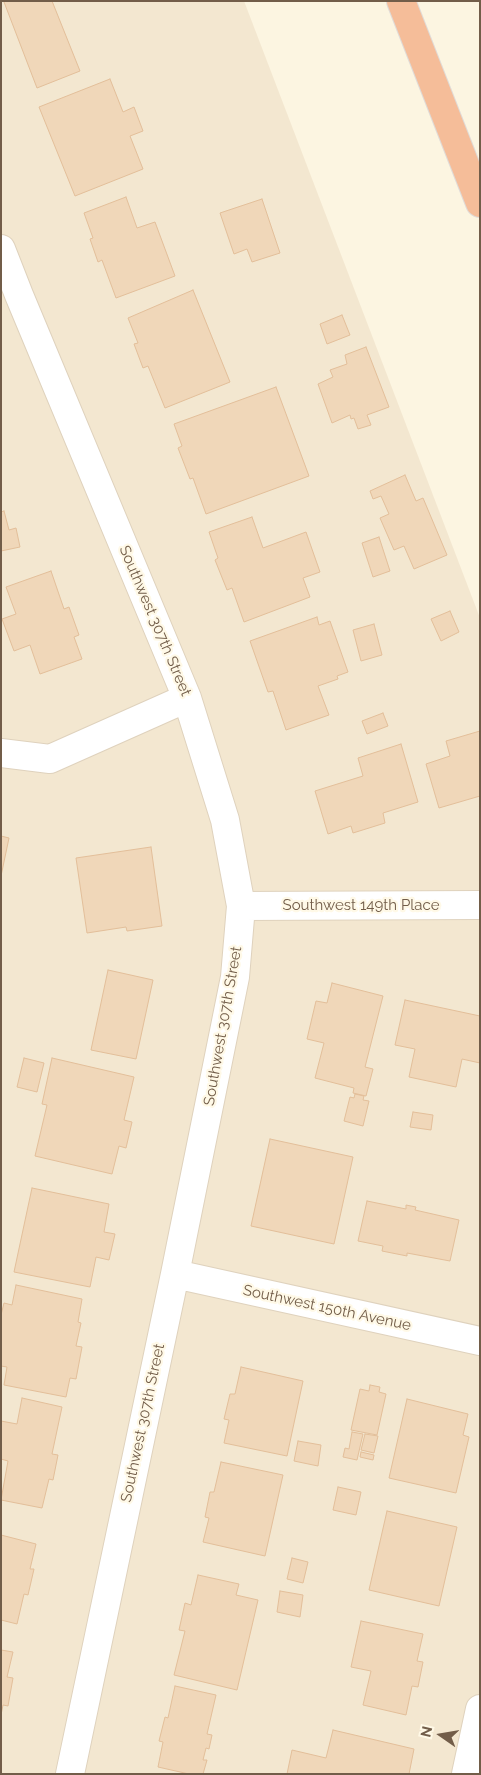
<!DOCTYPE html>
<html>
<head>
<meta charset="utf-8">
<style>
  body { margin:0 }
  #map { position:relative; width:481px; height:1775px; overflow:hidden; background:#fcf5e1; font-family:Raleway,sans-serif }
  canvas { display:block }
  .frame { position:absolute; inset:0; border:2px solid #725d49; pointer-events:none }
  .north { position:absolute; left:416px; top:1710px; width:50px; height:50px; -webkit-text-stroke:4px #fff9e7; paint-order:stroke; rotate:283deg; font-size:14px; font-weight:700; line-height:20px; text-align:center; color:#725d49 }
  .north::after { content:''; display:block; margin:auto; width:18px; height:22px; background:#725d49; clip-path:polygon(50% 0,100% 100%,50% 72%,0 100%) }
</style>
</head>
<body>
<div id="map">
<canvas width="481" height="1775"></canvas>
<div class="frame"></div>
<div class="north">N</div>
</div>
<script>
const ctx = document.querySelector('canvas').getContext('2d');
ctx.lineJoin = 'round';
function fill(path, color) { ctx.fillStyle = color; ctx.fill(path, 'evenodd'); }
const toPath = rows => new Path2D(rows.map(r => 'M' + r).join(''));
function trace(path, color, width, dash) { ctx.strokeStyle = color; ctx.lineWidth = width; ctx.lineCap = dash ? 'butt' : 'round'; ctx.setLineDash(dash || []); ctx.stroke(path); }
function write(font, color, halo, rows, align = 'center') {
  ctx.font = font + ' Raleway,sans-serif'; ctx.lineWidth = 4.5; ctx.setLineDash([]); ctx.textBaseline = 'middle'; ctx.strokeStyle = halo; ctx.fillStyle = color; for (const [text, x, y, turn = 0] of rows) {
    ctx.save(); ctx.translate(x, y); ctx.rotate((+turn || 0) * Math.PI / 180); ctx.textAlign = isNaN(turn) ? turn : align; if (halo) ctx.strokeText(text, 0, 0); ctx.fillText(text, 0, 0); ctx.restore();
  }
}
fill(toPath([
  [1,1,244,1,480,618,480,1774,1,1774]
]), '#f3e7d0');
const building = toPath([
  [6,1,52,1,80,71,37,88,4,2,6,1],
  [110,79,123,112,134,107,143,131,130,136,143,169,75,196,39,107,110,79],
  [126,197,137,228,155,222,175,276,116,298,102,260,98,262,90,239,93,238,84,213,126,197],
  [262,199,280,253,252,262,247,249,234,254,220,213,262,199],
  [193,290,230,382,165,408,148,366,143,368,134,344,138,343,128,318,193,290],
  [342,315,350,335,327,344,320,324,342,315],
  [366,347,389,407,367,415,371,425,358,429,354,418,351,419,350,415,332,423,318,384,333,377,330,370,347,364,345,355,366,347],
  [276,387,309,476,206,514,193,478,190,479,178,448,182,446,174,424,276,387],
  [405,475,416,501,423,498,447,555,414,569,404,546,394,550,380,518,389,514,381,496,373,499,370,491,405,475],
  [4,511,9,530,16,528,20,547,1,551,1,512,4,511],
  [252,517,263,548,306,532,320,572,303,578,310,597,244,622,232,588,227,590,215,560,218,558,209,532,252,517],
  [379,537,390,571,373,577,362,543,379,537],
  [51,571,64,609,69,607,79,635,74,637,82,659,40,674,30,645,14,651,2,619,16,614,6,587,51,571],
  [450,611,459,632,441,641,431,619,450,611],
  [317,617,319,625,330,621,348,672,337,676,338,679,318,686,329,715,286,730,273,691,268,692,250,641,317,617],
  [374,624,382,655,361,661,353,630,374,624],
  [383,713,388,726,367,734,362,721,383,713],
  [480,731,480,796,439,808,426,764,450,756,446,741,480,731],
  [401,744,418,802,383,813,385,823,353,833,351,826,328,834,315,791,363,776,358,758,401,744],
  [1,836,9,838,1,876,1,836],
  [151,847,162,926,127,931,126,927,87,933,76,858,151,847],
  [108,970,153,980,136,1059,91,1050,108,970],
  [332,983,383,996,365,1067,373,1069,366,1096,353,1093,354,1088,315,1078,324,1043,307,1039,316,1001,327,1003,332,983],
  [405,1000,480,1016,480,1063,462,1059,456,1087,409,1077,415,1049,395,1045,405,1000],
  [24,1058,44,1063,37,1092,17,1087,24,1058],
  [52,1058,134,1077,124,1120,132,1122,126,1148,119,1146,112,1174,35,1156,47,1105,42,1104,52,1058],
  [355,1094,364,1096,363,1100,369,1101,363,1126,344,1121,350,1097,354,1098,355,1094],
  [413,1112,433,1115,431,1130,410,1127,413,1112],
  [270,1139,353,1157,334,1244,251,1226,270,1139],
  [32,1188,109,1204,104,1232,115,1234,109,1260,96,1257,90,1287,14,1272,32,1188],
  [367,1201,406,1209,406,1205,416,1207,415,1210,459,1220,450,1261,407,1253,407,1256,382,1251,383,1246,358,1241,367,1201],
  [16,1285,82,1299,78,1322,81,1323,76,1346,82,1347,76,1379,70,1378,66,1397,4,1385,7,1367,1,1366,1,1315,4,1303,12,1305,16,1285],
  [241,1367,303,1381,287,1456,224,1443,229,1420,224,1419,230,1394,235,1394,241,1367],
  [370,1385,380,1387,379,1392,386,1394,377,1435,351,1430,360,1389,369,1391,370,1385],
  [22,1398,62,1407,52,1454,58,1455,53,1480,49,1479,42,1508,1,1500,8,1461,1,1459,1,1421,17,1424,22,1398],
  [407,1399,468,1414,463,1435,469,1437,456,1493,389,1478,407,1399],
  [352,1432,363,1434,357,1460,343,1457,345,1448,349,1449,352,1432],
  [365,1434,378,1436,374,1453,361,1450,365,1434],
  [298,1441,321,1445,318,1466,294,1461,298,1441],
  [361,1452,374,1455,373,1460,360,1457,361,1452],
  [221,1462,283,1475,265,1556,203,1542,209,1518,205,1517,210,1492,214,1492,221,1462],
  [338,1487,361,1492,356,1515,333,1510,338,1487],
  [387,1511,457,1527,439,1606,369,1590,387,1511],
  [1,1535,36,1544,30,1569,34,1569,28,1595,24,1594,17,1624,1,1620,1,1535],
  [292,1558,308,1562,303,1583,287,1579,292,1558],
  [198,1575,239,1584,236,1595,258,1600,237,1690,174,1675,185,1631,179,1630,185,1603,191,1605,198,1575],
  [280,1591,303,1595,300,1617,277,1612,280,1591],
  [361,1621,423,1634,417,1661,423,1662,418,1687,412,1686,406,1715,363,1705,371,1671,351,1667,361,1621],
  [1,1650,13,1652,7,1677,13,1678,8,1706,3,1705,1,1715,1,1650],
  [175,1686,216,1695,207,1734,212,1735,209,1749,206,1748,203,1760,207,1760,203,1774,189,1774,158,1767,163,1742,159,1741,165,1717,168,1718,175,1686],
  [333,1730,414,1749,409,1774,287,1774,292,1750,326,1758,333,1730]
]);
fill(building, '#f0d7b9');
trace(building, '#e3bf9a', 1);
const minor = toPath([
  [1,249,19,295,187,698,225,820,241,906,235,977,175,1274,70,1774],
  [1,753,50,759,187,698],
  [241,906,480,905],
  [175,1274,480,1341],
  [466,1774,480,1709]
]);
const motorway = toPath([
  [401,1,480,203]
]);
trace(minor, '#dfd2bd', 30);
trace(motorway, '#e0dbd7', 30);
trace(minor, '#fff', 28);
trace(motorway, '#f5bd99', 28);
write('15px', '#725d49', '#fff9e7', [
  ["Southwest 307th Street",155,621,67],
  ["Southwest 149th Place",361,905],
  ["Southwest 307th Street",223,1026,-80],
  ["Southwest 150th Avenue",327,1308,12],
  ["Southwest 307th Street",143,1423,-78]
]);
</script>
</body>
</html>
